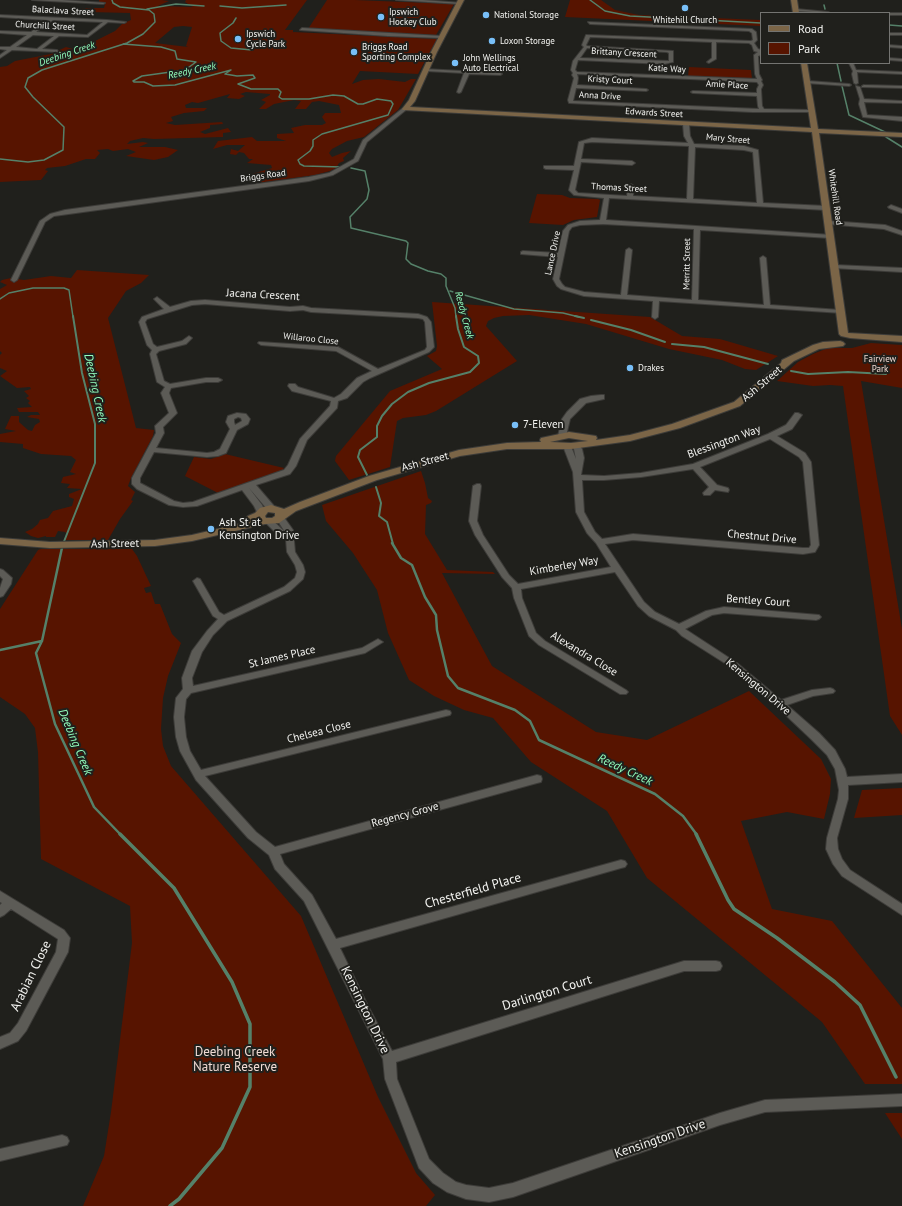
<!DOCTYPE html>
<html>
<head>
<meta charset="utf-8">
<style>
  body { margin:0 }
  #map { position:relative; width:902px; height:1206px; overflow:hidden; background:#20201c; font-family:"PT Sans",sans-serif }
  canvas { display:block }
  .legend { position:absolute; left:760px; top:12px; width:130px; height:52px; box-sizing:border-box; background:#20201c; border:1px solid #747471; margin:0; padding:5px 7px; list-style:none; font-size:12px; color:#f3f3f0 }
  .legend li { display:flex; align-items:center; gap:8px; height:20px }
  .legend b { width:20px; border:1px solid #747471 }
</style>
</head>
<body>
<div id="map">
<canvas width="902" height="1206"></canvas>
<ul class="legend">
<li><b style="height:5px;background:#7b6547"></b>Road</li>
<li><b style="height:11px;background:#571400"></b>Park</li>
</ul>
</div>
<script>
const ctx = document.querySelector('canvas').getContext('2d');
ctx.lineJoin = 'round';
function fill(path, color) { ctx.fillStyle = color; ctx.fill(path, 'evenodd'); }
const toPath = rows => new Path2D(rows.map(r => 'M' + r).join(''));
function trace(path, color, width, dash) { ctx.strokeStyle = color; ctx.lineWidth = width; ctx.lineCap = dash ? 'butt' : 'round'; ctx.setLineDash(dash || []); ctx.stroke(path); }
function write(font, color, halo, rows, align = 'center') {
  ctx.font = font + ' "PT Sans",sans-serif'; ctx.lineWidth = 4; ctx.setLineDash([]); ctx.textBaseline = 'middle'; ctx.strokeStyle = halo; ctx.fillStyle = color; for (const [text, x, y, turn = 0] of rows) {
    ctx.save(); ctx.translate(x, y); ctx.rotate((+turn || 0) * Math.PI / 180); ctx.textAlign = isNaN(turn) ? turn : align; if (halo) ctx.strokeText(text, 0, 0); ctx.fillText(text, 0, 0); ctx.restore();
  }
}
fill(toPath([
  [99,0,162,0,169,1,158,6,193,7,185,2,186,0,307,0,285,30,293,30,293,32,437,39,418,74,360,71,352,84,363,80,379,79,405,82,411,79,416,79,398,110,364,137,347,141,332,149,329,153,332,157,342,153,351,151,343,158,344,161,339,163,336,168,330,171,315,175,257,183,249,180,249,175,272,168,271,165,247,163,253,159,249,159,244,153,239,152,236,155,230,154,231,149,238,151,245,145,227,145,213,149,218,141,252,137,257,141,286,141,277,138,277,134,294,133,291,128,305,125,322,125,326,123,322,117,325,113,341,113,339,105,319,101,312,102,306,109,295,109,301,101,294,100,274,104,266,109,259,109,266,102,261,100,270,95,270,94,246,92,240,94,245,96,239,99,227,98,230,94,198,103,192,102,185,105,186,108,207,108,204,111,184,113,171,117,173,121,166,123,175,125,222,122,223,124,210,125,210,128,200,132,205,134,228,128,231,132,223,133,223,137,154,139,143,138,130,141,127,144,143,142,148,143,139,147,165,147,178,150,168,157,154,160,126,156,136,152,128,149,113,151,108,149,97,150,100,153,95,159,86,159,65,166,47,168,45,170,48,171,41,180,0,182,0,67,7,66,15,61,51,54,66,47,73,49,84,44,95,41,115,31,122,24,131,20,130,13,89,12,80,11,77,8,104,8,105,4,99,2],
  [183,26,192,27,186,46,188,47,155,43,174,27],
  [327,0,355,0,454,4,436,35,308,29],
  [570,0,601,0,615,10,639,15,761,20,761,26,565,17],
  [689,67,751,70,752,79,688,76],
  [537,194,562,195,570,198,598,199,600,200,597,217,574,220,563,225,529,223],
  [77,270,149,275,141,283,126,291,108,318,136,428,154,430,153,436,131,478,128,486,135,492,131,500,133,501,120,519,108,540,64,540,67,534,65,532,58,531,55,537,46,537,46,536,38,538,31,536,25,532,32,529,38,524,40,520,48,518,53,511,72,506,74,499,69,497,69,494,82,489,67,488,70,484,61,483,63,477,76,474,70,472,76,460,71,456,41,454,23,448,23,444,0,442,0,434,16,431,5,429,11,416,19,416,19,422,28,430,32,431,35,425,40,422,39,419,27,417,31,415,40,415,38,412,19,412,17,408,32,407,28,403,30,401,26,398,29,396,24,391,31,389,30,387,17,388,0,376,7,371,0,368,0,355,2,353,0,351,0,289,7,285,0,282,2,280,11,278,24,280,51,276,71,278],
  [432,302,650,317,682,336,720,339,778,356,756,370,745,369,722,360,669,349,586,324,529,315,503,316,494,318,488,321,486,326,517,361,436,411,426,415,403,418,397,421,390,467,349,480,335,461,336,456,341,450,390,391,442,369,427,356,436,351,437,346],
  [871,343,902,345,902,388,861,381,902,629,902,735,890,716,843,386,830,385,813,386,777,381,798,362,813,354,828,348,852,348],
  [225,454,284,468,280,473,218,493,185,476,194,457,211,459],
  [421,471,425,483,428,498,432,501,431,503,426,505,425,534,447,570,493,572,495,574,442,573,492,666,596,732,647,740,749,691,821,759,831,779,830,794,824,819,787,812,741,821,772,909,832,921,902,1008,902,1084,865,1084,822,1022,647,878,607,811,531,762,493,718,464,710,434,696,409,680,388,633,377,590,353,553,326,521,322,505],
  [41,549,132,549,137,556,151,586,144,588,146,593,151,592,155,604,160,604,172,634,181,643,168,676,163,698,161,729,163,746,171,766,301,916,378,1097,416,1173,435,1195,426,1206,83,1206,104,1156,111,1112,132,943,130,906,41,859,38,752,35,728,25,714,0,697,0,609,38,550],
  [902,788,902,815,854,818,862,790],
  [885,1113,902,1113,902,1139]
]), '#571400');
trace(toPath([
  [590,0,605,11,630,16,761,23],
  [824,5,825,9],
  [220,6,242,8,286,5],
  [147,9,176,4,204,6],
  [236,18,233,23,220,33,221,41,231,48,252,50],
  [889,25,902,26],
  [123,44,161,47,175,51,177,59,196,62,185,70,142,76,133,81,134,82,144,82,153,86,175,85,231,70,225,74,237,76,253,75,255,78,238,84,251,89,278,89,281,92,279,97,282,99,309,99,333,95,344,96,358,104,363,104,377,99,391,101,393,104,388,115,322,134,313,140,313,146,310,151,298,160,300,164,304,166,342,167],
  [837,63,841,81],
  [842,86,849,115,885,132],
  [886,137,902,147],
  [0,159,28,162,44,160,63,150,64,127,33,97,25,87,28,78,42,70,127,43,143,34,155,22,154,14,149,10,120,7,113,3,112,0],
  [351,168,365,171,369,190,367,199,350,217,351,228,406,241,408,243,406,259,411,264,428,271,441,274,446,278,446,286,455,308,456,317],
  [450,291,514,309,563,313,579,317],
  [0,299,9,293,33,288,64,288,69,290,73,317]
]), '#558169', 1.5);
trace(toPath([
  [575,316,584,318],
  [591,320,631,330,665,342],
  [672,344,704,347,768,364],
  [791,371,808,374,848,372,886,374],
  [367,475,358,457,360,450,377,437,377,426,382,416,392,404,408,392,429,383,470,372,479,363,478,356,464,347,458,329,456,316],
  [376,487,381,503,379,516,387,522,393,544],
  [63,544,95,463,95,424,82,373,73,316]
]), '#558169', 2);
trace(toPath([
  [63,543,42,641,36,653,55,724,94,807,121,835],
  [392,543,401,558,412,565,425,597,436,615,437,630,448,676,458,688,515,710,530,721,539,740,655,794,683,816,697,835],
  [0,650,42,641]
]), '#558169', 2.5);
trace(toPath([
  [120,834,174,888,232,982,250,1024,250,1087,222,1148,179,1199,170,1206],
  [696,834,728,900,734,909,777,938,835,982,860,1005,896,1077]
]), '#558169', 3.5);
const street = toPath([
  [32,0,62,0,105,3,103,4,32,0],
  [396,0,423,0,462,3,460,4,396,0],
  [796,9,828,12,830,13,795,11,796,9],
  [888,13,902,13,902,15,889,15,888,13],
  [0,15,107,20,126,22,124,23,108,22,88,37,59,36,42,49,57,50,59,52,12,50,0,58,0,55,7,50,0,49,0,47,10,47,27,35,0,33,0,31,31,32,48,20,0,17,0,15],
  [53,20,103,22,87,35,36,32,53,20],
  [33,35,54,36,37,49,16,47,33,35],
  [588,22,752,29,756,32,757,40,754,43,758,49,761,50,761,55,758,56,759,74,762,80,761,81,763,85,761,89,762,106,764,109,812,110,814,111,812,112,752,112,569,103,568,100,574,78,572,75,573,73,571,70,573,61,584,47,582,45,586,35,751,41,753,40,752,33,749,31,590,24,588,22],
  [590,37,712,42,712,58,707,62,709,63,716,59,716,42,749,43,752,45,754,51,758,52,754,55,755,74,757,79,577,72,575,70,578,60,664,64,673,62,673,51,587,46,586,45,590,37],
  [587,48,667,52,669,53,669,61,580,58,587,48],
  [577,74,757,82,759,85,757,89,757,93,693,91,691,92,693,93,757,96,758,106,759,109,573,101,576,88,646,91,648,90,646,89,577,85,578,78,577,74],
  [302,28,442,36,444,37,442,38,388,36,300,30,302,28],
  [889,33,902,33,902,35,889,35,889,33],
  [889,45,902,46,902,48,889,47,889,45],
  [889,58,902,59,902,61,889,60,889,58],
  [849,63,853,63,856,70,902,72,902,74,857,72,858,83,856,84,854,83,852,74,853,71,849,63],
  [424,69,500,73,502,74,500,75,469,74,461,92,459,93,457,92,464,73,426,71,424,69],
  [808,81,849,84,851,85,849,86,806,83,806,82,808,81],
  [864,85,902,86,902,88,862,87,862,86,864,85],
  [856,86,860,87,864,99,902,101,902,103,864,102,867,115,902,117,902,121,863,117,859,104,860,99,856,86],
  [403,108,407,109,367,142,358,161,333,175,309,181,54,216,45,222,17,280,14,282,11,280,40,221,50,214,65,210,309,177,329,173,354,159,363,140,403,108],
  [686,122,689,124,690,136,694,144,744,146,758,150,763,203,826,206,829,208,826,210,609,198,606,220,832,235,832,237,830,238,700,230,698,300,764,305,760,258,763,256,766,258,770,305,840,310,843,312,842,313,659,301,658,317,655,319,652,317,653,301,584,296,561,289,557,286,553,279,558,257,521,254,521,252,523,251,558,253,563,231,568,225,580,221,600,220,604,198,574,195,569,190,574,170,546,169,544,168,544,166,574,166,579,142,592,138,688,143,684,136,683,124,686,122],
  [592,142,689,146,687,199,633,196,634,186,631,184,628,186,627,196,578,193,575,190,581,162,632,165,635,163,632,161,581,159,584,143,592,142],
  [695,147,744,150,753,152,757,203,693,199,695,147],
  [603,224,694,229,692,300,627,295,632,250,629,248,626,250,621,295,584,292,565,287,562,284,559,279,569,231,572,227,580,225,603,224],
  [891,205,902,209,902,213,889,208,888,207,891,205],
  [829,221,885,225,902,231,902,235,884,229,827,224,827,222,829,221],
  [835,265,902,268,902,272,833,268,832,267,835,265],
  [157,297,170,307,191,301,205,300,290,307,303,306,311,308,418,314,427,317,431,322,434,347,429,352,370,378,363,382,347,398,338,401,337,408,307,440,296,466,290,474,256,485,274,506,275,508,274,510,268,510,249,488,262,505,265,512,264,514,258,514,254,506,242,490,197,506,183,507,169,505,137,489,132,484,132,478,156,433,155,426,169,413,161,393,165,387,157,382,150,354,152,350,147,345,139,322,142,317,164,309,154,299,157,297],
  [205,304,290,311,303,310,311,312,418,318,423,319,425,322,427,347,425,350,378,369,338,347,259,342,258,343,261,345,336,351,372,371,357,378,341,394,334,398,298,387,295,384,289,384,288,386,292,391,331,401,330,406,300,439,288,465,284,470,193,502,183,503,174,501,140,483,140,478,154,452,207,457,218,456,226,453,237,430,248,424,250,419,246,414,237,413,228,416,226,422,230,429,220,449,214,452,207,453,156,448,164,433,163,427,177,413,169,393,171,388,206,382,218,382,222,380,218,378,206,378,170,384,164,381,156,354,159,351,186,344,192,338,189,336,182,341,157,347,153,344,145,322,147,319,192,305,205,304],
  [238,417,241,418,242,421,235,425,234,422,234,419,238,417],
  [601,395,604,395,604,399,586,403,570,419,566,436,565,438,559,438,558,436,562,419,567,412,580,399,591,396,601,395],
  [795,413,798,413,802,415,792,429,777,436,805,453,811,462,819,545,815,552,803,554,633,540,605,544,644,602,655,612,679,624,706,611,724,607,819,615,821,617,819,619,816,620,724,613,712,615,685,629,737,663,781,700,812,690,830,688,833,689,835,691,833,693,813,696,787,705,819,733,835,750,845,769,847,777,902,774,902,782,848,785,848,799,837,838,838,849,842,859,850,870,902,904,902,915,842,876,833,864,826,849,827,838,838,799,839,790,835,769,827,755,811,739,756,687,731,667,682,636,676,630,649,616,638,606,615,572,521,589,522,598,536,633,545,641,626,690,628,692,626,694,620,694,539,645,529,636,514,598,512,588,502,577,475,535,469,521,473,486,477,484,480,484,481,486,477,521,483,535,509,575,518,584,611,567,596,543,587,533,576,512,573,472,563,446,564,444,570,444,576,459,574,449,571,445,575,443,578,443,582,449,584,458,581,475,604,476,641,473,693,464,768,434,786,425,795,413],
  [770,439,799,457,803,462,811,545,809,548,803,548,633,534,602,539,595,532,584,512,582,480,604,480,641,477,693,469,709,487,703,493,704,495,710,495,715,490,728,492,729,490,728,488,717,485,700,467,770,439],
  [277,516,283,516,293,530,295,552,303,565,305,572,303,579,290,591,227,621,213,635,202,652,192,678,193,686,362,648,378,639,383,642,365,653,191,693,186,699,184,717,186,737,190,751,201,770,446,710,450,711,451,713,450,715,446,716,205,776,256,832,275,847,537,775,541,776,542,779,541,782,537,783,280,854,284,864,312,895,336,939,621,860,625,861,627,864,625,867,621,868,340,948,368,1006,392,1051,684,961,716,961,720,962,722,966,720,970,716,971,684,971,396,1062,397,1079,429,1159,443,1173,456,1182,466,1185,489,1188,513,1183,720,1113,765,1100,902,1094,902,1106,765,1112,720,1125,513,1197,489,1202,466,1199,447,1192,433,1183,419,1168,385,1079,383,1059,304,901,275,869,269,855,248,838,196,780,180,751,176,737,174,717,176,698,183,689,182,678,192,651,207,631,218,619,213,616,193,581,197,578,200,579,219,612,224,615,284,587,295,578,297,572,295,565,287,552,286,539,279,536,264,521,265,519,271,519,285,532,276,518,277,516],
  [0,569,3,570,12,578,11,584,3,596,0,597,0,588,3,579,0,576,0,569],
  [0,891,64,930,70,938,68,952,26,1031,18,1041,0,1049,0,1037,10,1033,18,1023,56,952,58,939,11,909,4,915,0,917,0,905,2,903,0,902,0,891],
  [62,1135,67,1137,69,1141,67,1145,0,1161,0,1149,62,1135]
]);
const secondary = toPath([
  [458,0,464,0,437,52,415,101,410,107,811,128,801,63,807,63,818,129,902,133,902,137,819,133,848,333,902,336,902,342,850,338,841,336,839,334,812,132,403,110,402,109,409,100,431,52,458,0],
  [791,0,797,0,799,13,793,13,791,0],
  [840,341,843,342,845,344,843,346,819,349,794,361,740,406,680,428,630,441,571,449,507,449,460,456,377,480,296,511,279,523,265,524,192,541,155,546,50,548,0,544,0,538,50,542,155,540,192,535,251,521,246,518,248,516,255,513,260,508,271,505,284,509,300,502,369,476,459,450,507,443,541,442,540,440,541,438,569,432,596,436,597,438,596,440,630,435,672,424,734,402,781,363,782,360,813,345,823,342,840,341],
  [569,438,588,441,571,443,550,442,569,438],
  [268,512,275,513,275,516,272,518,266,518,265,516,268,512]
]);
trace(street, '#3d3c39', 2);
trace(secondary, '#3d3c39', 2);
fill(street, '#5c5b56');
fill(secondary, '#7b6547');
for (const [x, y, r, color] of [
  [685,8,4,"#78bff8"],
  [486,15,4,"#78bff8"],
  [381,17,4,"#78bff8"],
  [238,39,4,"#78bff8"],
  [492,41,4,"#78bff8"],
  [354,52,4,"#78bff8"],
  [455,63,4,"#78bff8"],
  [630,368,4,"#78bff8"],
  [515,425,4,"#78bff8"],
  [211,529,4,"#78bff8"]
]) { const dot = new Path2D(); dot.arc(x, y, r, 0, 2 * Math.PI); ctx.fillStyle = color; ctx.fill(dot); trace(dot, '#20201c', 1.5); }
write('9px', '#f3f3f0', '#20201c', [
  ["Balaclava Street",63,11,3],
  ["Churchill Street",45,26,3],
  ["Brittany Crescent",624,53,3],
  ["Katie Way",667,69,3],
  ["Kristy Court",610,80,3],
  ["Amie Place",727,85,3],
  ["Anna Drive",600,96,3],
  ["Edwards Street",654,113,3],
  ["Mary Street",728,139,5],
  ["Briggs Road",263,176,-8],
  ["Thomas Street",619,188,3],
  ["Whitehill Road",835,197,82],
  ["Lance Drive",553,253,-78],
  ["Merritt Street",687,264,-89],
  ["Willaroo Close",311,339,6]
]);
write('9px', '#f3f3f0', '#20201c', [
  ["Ipswich",389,12],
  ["Hockey Club",389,22],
  ["National Storage",494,15],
  ["Whitehill Church",685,20,"center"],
  ["Ipswich",246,34],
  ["Cycle Park",246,44],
  ["Loxon Storage",500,41],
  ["Briggs Road",362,47],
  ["Sporting Complex",362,57],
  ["John Wellings",463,58],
  ["Auto Electrical",463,68],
  ["Drakes",638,368]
], 'left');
write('9px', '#f0dad3', '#20201c', [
  ["Fairview",880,359],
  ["Park",880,369]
]);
write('italic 10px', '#93febd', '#20201c', [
  ["Deebing Creek",67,54,-19],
  ["Reedy Creek",192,71,-12],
  ["Reedy Creek",464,315,75]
]);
write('11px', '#f3f3f0', '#20201c', [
  ["Jacana Crescent",263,295,3],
  ["Ash Street",762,384,-40],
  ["Blessington Way",724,442,-20],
  ["Ash Street",425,462,-15],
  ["Chestnut Drive",762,537,5],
  ["Ash Street",115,544,-1],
  ["Kimberley Way",564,566,-10],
  ["Bentley Court",758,601,4],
  ["Alexandra Close",584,654,31],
  ["St James Place",282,657,-13],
  ["Kensington Drive",758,687,40],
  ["Chelsea Close",319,732,-14],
  ["Regency Grove",405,815,-15]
]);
write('11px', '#f3f3f0', '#20201c', [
  ["7-Eleven",523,425],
  ["Ash St at",219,523],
  ["Kensington Drive",219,536]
], 'left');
write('italic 12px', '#93febd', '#20201c', [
  ["Deebing Creek",95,388,78],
  ["Deebing Creek",75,742,67],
  ["Reedy Creek",625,770,25]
]);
write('13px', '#f3f3f0', '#20201c', [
  ["Chesterfield Place",473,891,-16],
  ["Arabian Close",31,976,-64],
  ["Darlington Court",547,993,-17],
  ["Kensington Drive",365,1010,64],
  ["Kensington Drive",660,1139,-19]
]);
write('13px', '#f0dad3', '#20201c', [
  ["Deebing Creek",235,1052],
  ["Nature Reserve",235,1067]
]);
</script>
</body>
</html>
